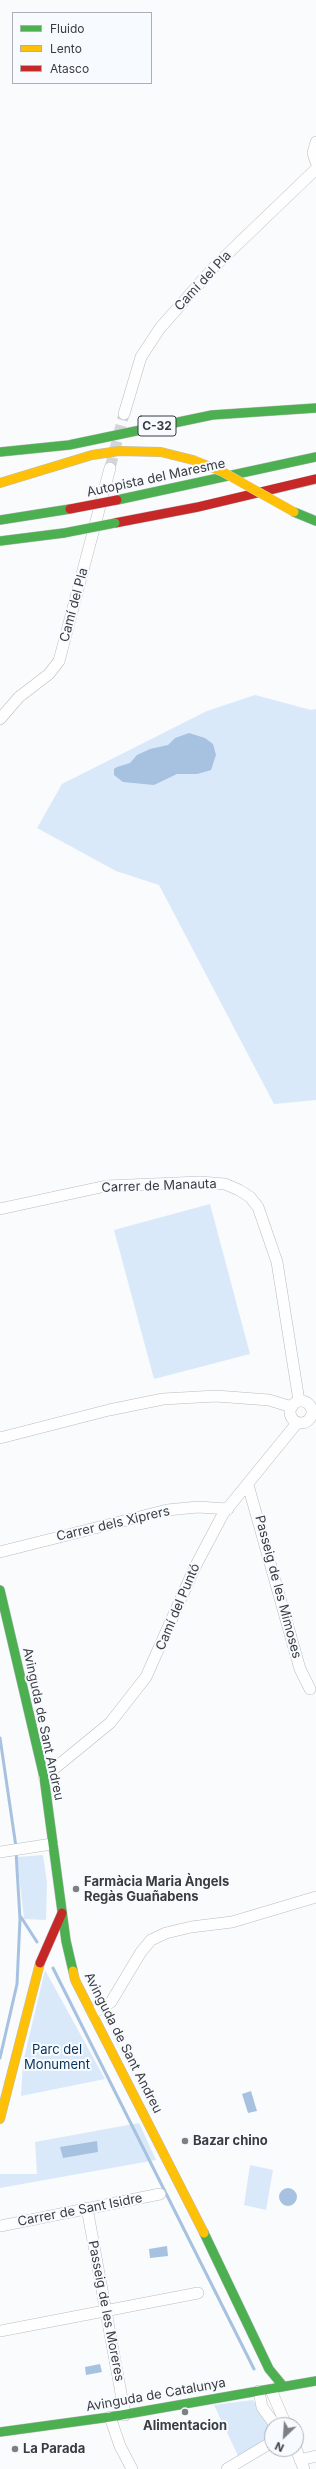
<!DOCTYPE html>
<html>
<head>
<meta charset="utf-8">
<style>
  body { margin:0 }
  #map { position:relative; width:316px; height:2469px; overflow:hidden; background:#f9fbfd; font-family:Inter,sans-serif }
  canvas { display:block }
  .legend { position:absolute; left:12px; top:12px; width:140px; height:72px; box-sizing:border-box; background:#f7fbff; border:1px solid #abafb2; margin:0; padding:5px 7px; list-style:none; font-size:12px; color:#3a3c3f }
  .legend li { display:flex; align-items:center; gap:8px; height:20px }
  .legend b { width:20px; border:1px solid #abafb2 }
  .north { position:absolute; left:264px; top:2417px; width:40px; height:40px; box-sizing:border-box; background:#f7fbff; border:1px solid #abafb2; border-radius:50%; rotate:205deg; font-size:11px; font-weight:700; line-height:16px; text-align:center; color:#3a3c3f }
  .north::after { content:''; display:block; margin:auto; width:14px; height:18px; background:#7d7f82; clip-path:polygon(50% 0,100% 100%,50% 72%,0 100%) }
</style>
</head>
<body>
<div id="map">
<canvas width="316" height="2469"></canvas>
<ul class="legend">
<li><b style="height:5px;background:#4caf50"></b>Fluido</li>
<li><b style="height:5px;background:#ffc107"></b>Lento</li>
<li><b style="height:5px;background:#c62828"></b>Atasco</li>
</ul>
<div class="north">N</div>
</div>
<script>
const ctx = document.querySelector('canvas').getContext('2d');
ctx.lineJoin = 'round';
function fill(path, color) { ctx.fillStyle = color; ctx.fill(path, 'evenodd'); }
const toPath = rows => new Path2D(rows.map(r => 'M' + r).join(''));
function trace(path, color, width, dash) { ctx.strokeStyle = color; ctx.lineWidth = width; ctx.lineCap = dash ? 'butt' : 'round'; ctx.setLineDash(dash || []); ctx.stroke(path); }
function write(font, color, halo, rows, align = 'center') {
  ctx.font = font + ' Inter,sans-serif'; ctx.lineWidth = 4; ctx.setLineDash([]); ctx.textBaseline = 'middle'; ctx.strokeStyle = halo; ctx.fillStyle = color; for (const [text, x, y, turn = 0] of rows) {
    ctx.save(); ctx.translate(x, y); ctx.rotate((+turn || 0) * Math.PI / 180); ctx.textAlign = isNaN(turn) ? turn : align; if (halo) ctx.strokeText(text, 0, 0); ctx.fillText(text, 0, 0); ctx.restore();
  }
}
fill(toPath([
  [255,695,311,710,316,709,316,1100,274,1104,159,885,116,871,37,828,62,784,207,711],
  [210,1204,250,1354,154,1379,114,1230],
  [43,1855,47,1883,46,1920,24,1919,17,1857],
  [45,1970,105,2079,21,2096,23,2062],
  [139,2123,156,2160,0,2188,0,2174,37,2174,35,2142],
  [250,2165,273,2170,266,2210,244,2205],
  [253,2400,272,2428,272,2440,240,2460,214,2405]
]), '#dae9f9');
fill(toPath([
  [189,733,205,738,213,744,216,755,211,770,208,771,197,774,177,774,154,785,123,782,114,775,114,769,117,767,130,763,137,755,150,749,168,745,175,738],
  [251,2091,257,2111,248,2113,242,2094],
  [97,2141,98,2152,63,2158,60,2147],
  '279 2197a9 9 0 1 1 18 0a9 9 0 1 1-18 0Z',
  [167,2246,168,2256,150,2258,149,2249],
  [100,2364,102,2372,86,2375,85,2367]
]), '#a7c2e0');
trace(toPath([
  [0,1738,16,1847],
  [21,1917,37,1942],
  [53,1968,254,2369],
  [0,2058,17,1984,20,1919,16,1852]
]), '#a7c2e0', 3);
trace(toPath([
  [110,468,124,414]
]), '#d3d5d7', 11, [11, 5.5]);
const street = toPath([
  [316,142,313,153,316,162],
  [124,414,141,357,160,328,215,266,316,169],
  [0,719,19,697,49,674,59,661,110,468],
  [0,1209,106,1186,200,1182,225,1184,239,1190,250,1197,258,1207,277,1262,299,1401],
  '290 1412a11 11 0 1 1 22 0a11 11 0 1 1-22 0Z',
  [0,1438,109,1410,163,1399,216,1396,269,1400,292,1407],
  [248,1485,300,1669,310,1689],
  [0,1552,167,1510,198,1507,228,1509],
  [44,1777,110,1723,146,1677,195,1567,223,1514,297,1423],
  [0,1852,52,1844],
  [93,2013,111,2002,141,1952,151,1940,166,1933,191,1927,232,1922,316,1897],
  [87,2208,125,2415],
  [0,2226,160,2194],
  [0,2331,198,2293],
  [271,2390,286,2425],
  [259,2391,262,2407,275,2425],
  [110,2417,120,2446,132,2469],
  [296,2449,304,2469],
  [300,2460,316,2456],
  [227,2469,272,2442]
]);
const fast = toPath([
  [0,452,69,445,212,415,316,408],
  [117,500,316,457],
  [294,512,316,521],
  [0,520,70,509],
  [0,541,64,533],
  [0,1590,44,1777,66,1941,73,1971],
  [204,2233,269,2369,283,2386],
  [0,2432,110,2417,316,2381]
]);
const slow = toPath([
  [0,483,92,455,119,451,161,452,193,460],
  [73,1971,75,1980,204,2233],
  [0,2119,40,1963]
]);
const jam = toPath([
  [115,523,198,507,316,479],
  [40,1963,62,1913]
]);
trace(street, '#babcbe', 12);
trace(fast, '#babcbe', 10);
trace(slow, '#babcbe', 10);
trace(jam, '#babcbe', 10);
trace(street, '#fefeff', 11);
trace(fast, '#4caf50', 9);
trace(slow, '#ffc107', 9);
trace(jam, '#c62828', 9);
const fastBridge = toPath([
  [64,533,115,523]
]);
const slowBridge = toPath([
  [193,460,221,471,294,512]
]);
const jamBridge = toPath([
  [70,509,117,500]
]);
trace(fastBridge, '#d5d6d8', 10, []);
trace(slowBridge, '#d5d6d8', 10, []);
trace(jamBridge, '#d5d6d8', 10, []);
trace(fastBridge, '#4caf50', 9);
trace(slowBridge, '#ffc107', 9);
trace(jamBridge, '#c62828', 9);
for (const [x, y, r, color] of [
  [76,1889,4,"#7d7f82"],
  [185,2141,4,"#7d7f82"],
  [185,2412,4,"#7d7f82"],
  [15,2449,4,"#7d7f82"]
]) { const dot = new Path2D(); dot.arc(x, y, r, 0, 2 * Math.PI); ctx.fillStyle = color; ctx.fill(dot); trace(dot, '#f7fbff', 1.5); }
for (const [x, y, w] of [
  [157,426,38]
]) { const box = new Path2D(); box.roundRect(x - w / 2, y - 10, w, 20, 3); ctx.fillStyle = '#f7fbff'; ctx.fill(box); trace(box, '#3a3c3f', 1); }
write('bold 12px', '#3a3c3f', null, [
  ["C-32",157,426]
]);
write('13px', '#3a3c3f', '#f7fbff', [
  ["Camí del Pla",203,281,-47],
  ["Autopista del Maresme",156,478,-12],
  ["Camí del Pla",74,605,-75],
  ["Carrer de Manauta",159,1186,-2],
  ["Carrer dels Xiprers",113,1524,-13],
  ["Passeig de les Mimoses",278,1587,75],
  ["Camí del Puntó",178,1607,-67],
  ["Avinguda de Sant Andreu",43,1724,78],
  ["Avinguda de Sant Andreu",123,2043,63],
  ["Carrer de Sant Isidre",80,2210,-11],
  ["Passeig de les Moreres",106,2311,79],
  ["Avinguda de Catalunya",156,2395,-10]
]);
write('bold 13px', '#3a3c3f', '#f7fbff', [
  ["Farmàcia Maria Àngels",84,1882],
  ["Regàs Guañabens",84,1897],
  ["Bazar chino",193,2141],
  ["Alimentacion",185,2426,"center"],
  ["La Parada",23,2449]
], 'left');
write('13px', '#073259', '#f7fbff', [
  ["Parc del",57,2050],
  ["Monument",57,2065]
]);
</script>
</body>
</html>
